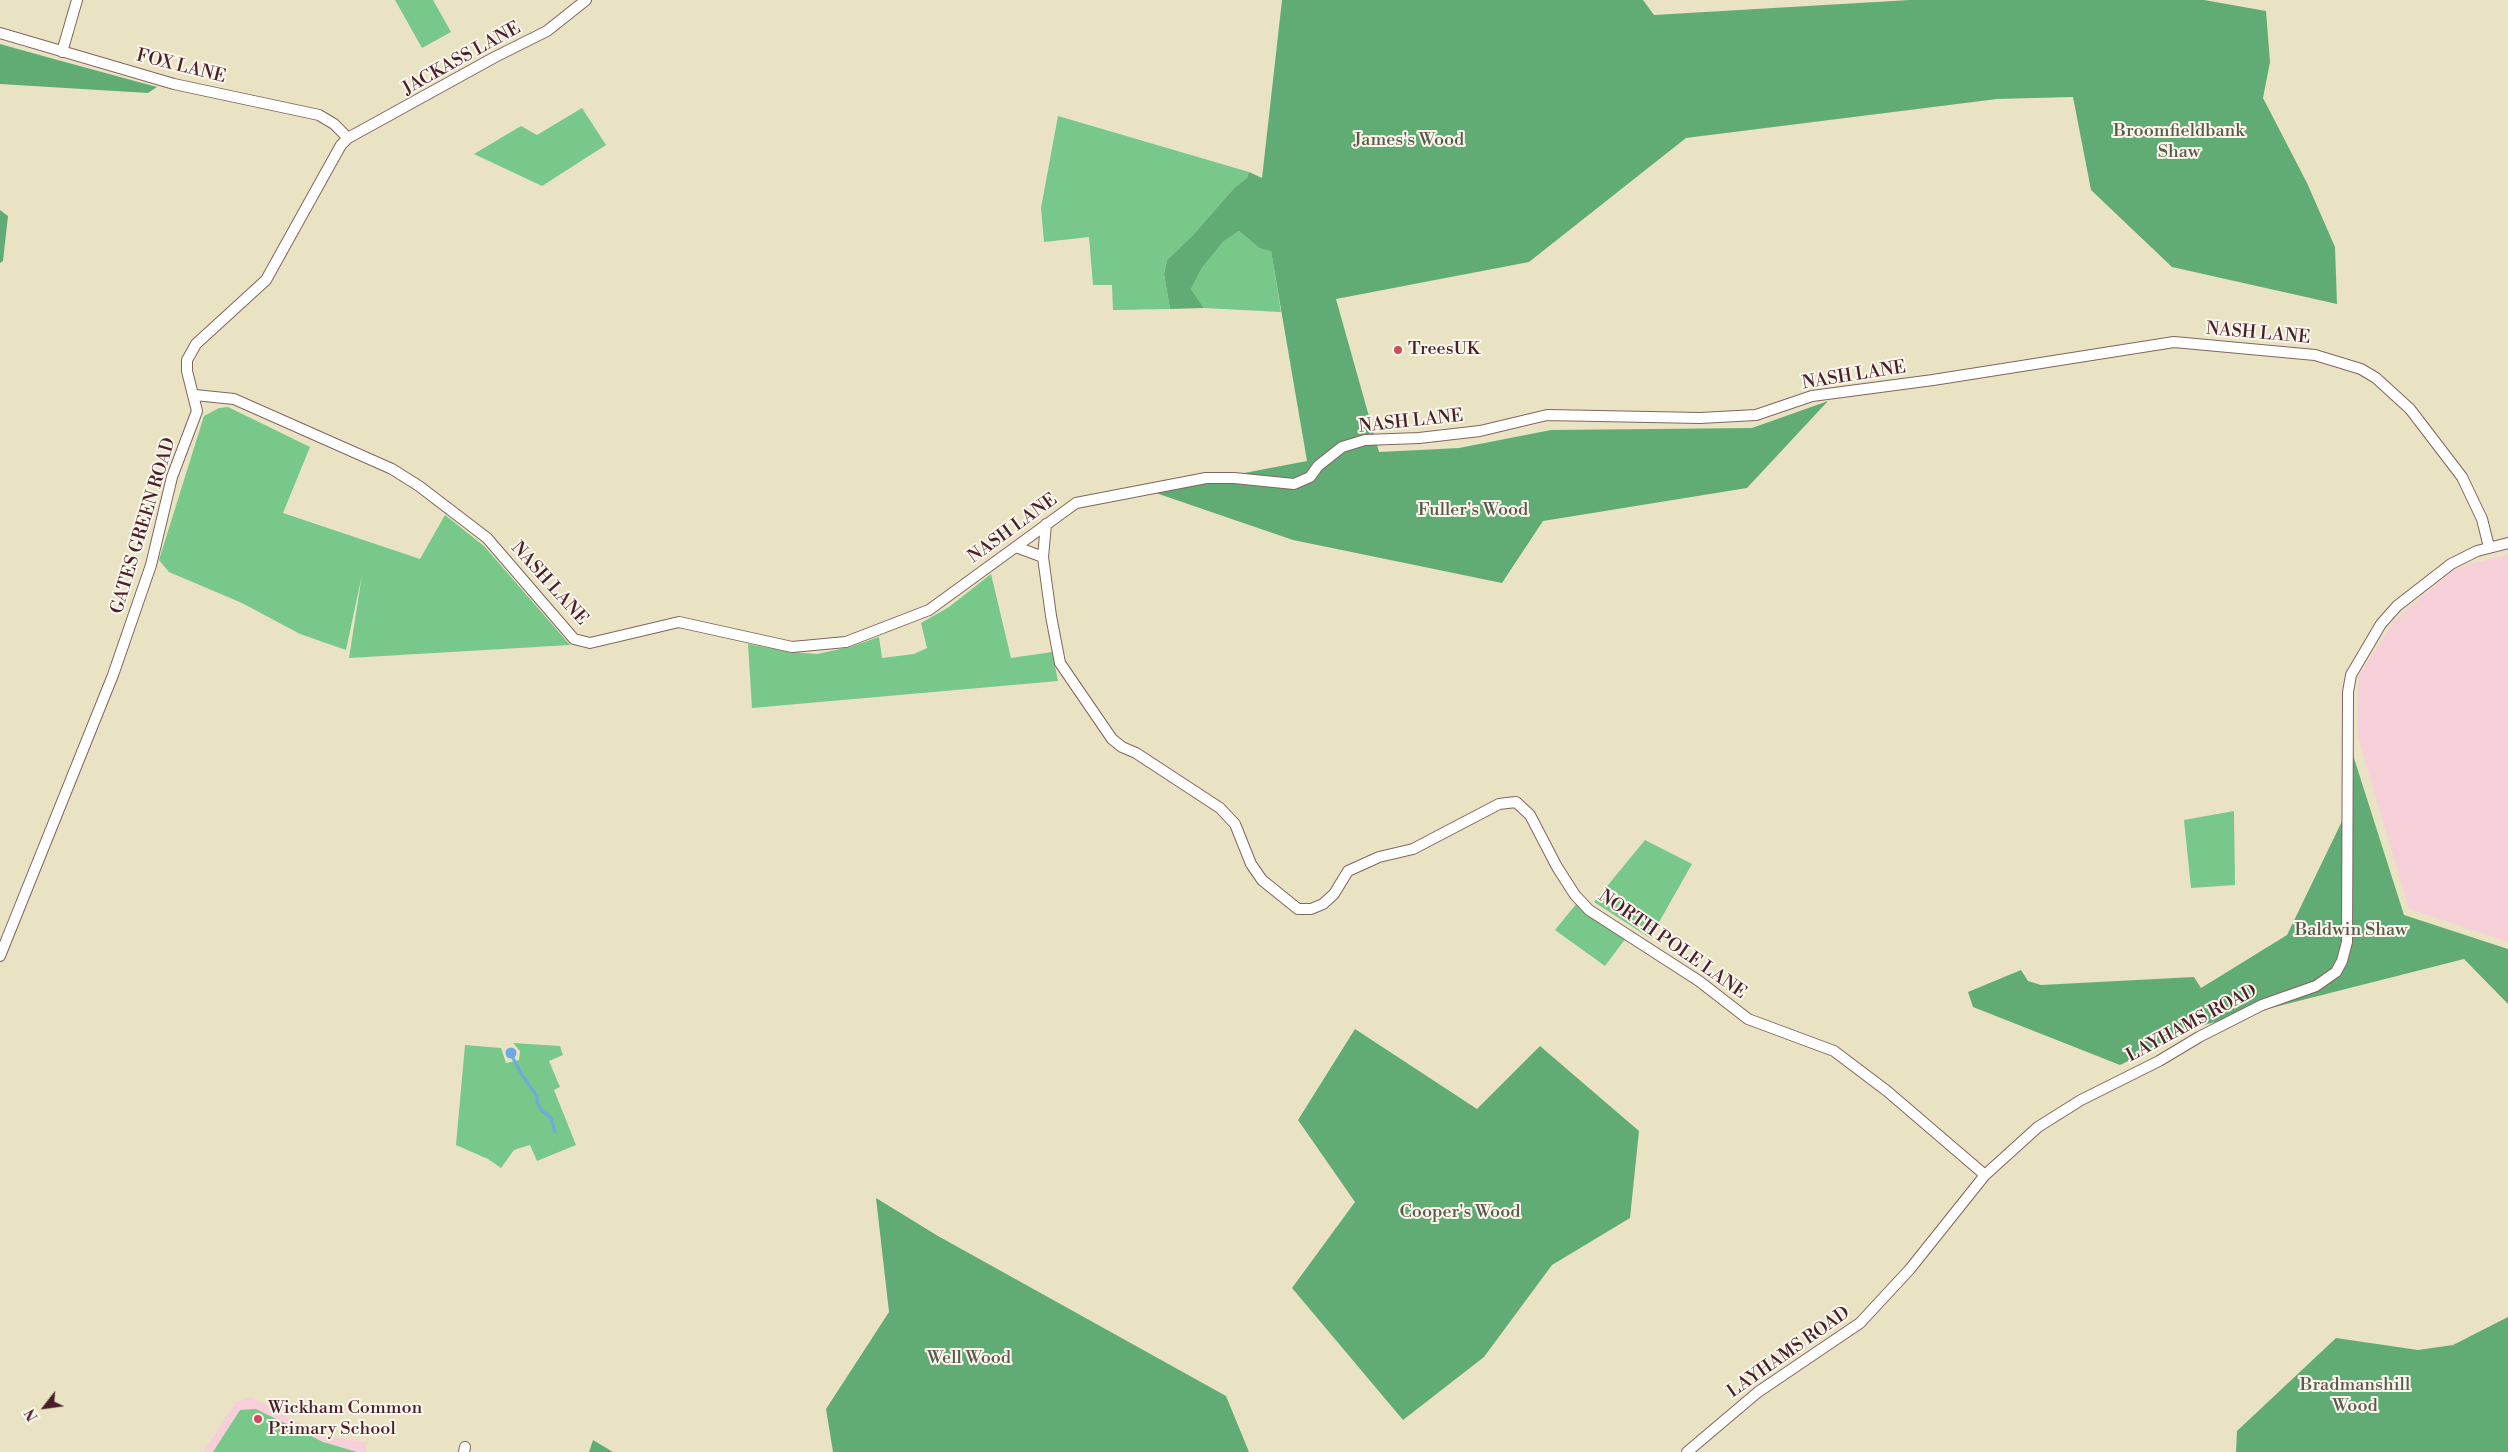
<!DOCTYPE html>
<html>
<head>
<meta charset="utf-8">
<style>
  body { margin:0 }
  #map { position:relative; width:2508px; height:1452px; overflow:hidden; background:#eae3c3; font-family:"Libre Bodoni",serif }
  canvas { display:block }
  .north { position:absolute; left:20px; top:1382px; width:50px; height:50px; -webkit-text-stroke:4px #fbf7ec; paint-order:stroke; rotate:240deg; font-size:14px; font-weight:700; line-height:20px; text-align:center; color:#4a1f2b }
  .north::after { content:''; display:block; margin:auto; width:18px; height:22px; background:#4a1f2b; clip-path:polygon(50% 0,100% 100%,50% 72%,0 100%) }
</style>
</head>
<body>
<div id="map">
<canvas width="2508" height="1452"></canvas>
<div class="north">N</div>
</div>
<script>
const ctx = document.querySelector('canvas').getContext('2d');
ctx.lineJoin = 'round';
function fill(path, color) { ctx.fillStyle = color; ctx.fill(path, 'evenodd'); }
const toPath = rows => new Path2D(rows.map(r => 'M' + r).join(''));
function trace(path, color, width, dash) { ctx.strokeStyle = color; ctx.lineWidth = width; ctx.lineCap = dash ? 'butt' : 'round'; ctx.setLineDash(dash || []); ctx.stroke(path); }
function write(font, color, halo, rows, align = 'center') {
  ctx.font = font + ' "Libre Bodoni",serif'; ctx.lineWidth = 4; ctx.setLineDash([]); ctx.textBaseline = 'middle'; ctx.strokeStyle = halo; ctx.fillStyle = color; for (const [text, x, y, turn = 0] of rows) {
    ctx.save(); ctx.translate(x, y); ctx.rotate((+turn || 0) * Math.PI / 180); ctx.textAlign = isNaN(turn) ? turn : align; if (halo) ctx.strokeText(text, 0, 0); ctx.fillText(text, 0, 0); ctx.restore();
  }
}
fill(toPath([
  [2508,554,2508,942,2409,909,2357,734,2358,677,2393,622,2454,569],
  [251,1397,323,1436,366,1442,366,1452,203,1452,236,1402]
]), '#f6cfd8');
fill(toPath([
  [395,0,433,0,451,32,422,48],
  [582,108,606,145,542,186,474,154,521,126,537,135],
  [1058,116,1249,172,1247,178,1235,187,1193,235,1167,260,1164,274,1170,309,1113,310,1112,285,1093,285,1089,237,1044,242,1041,208],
  [1239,231,1259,248,1271,250,1281,312,1204,308,1191,289,1202,268,1223,242],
  [228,407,310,447,283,513,420,559,445,515,484,546,570,645,349,658,362,575,346,650,300,634,242,603,169,572,159,560,204,416,219,408],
  [991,574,1011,658,1052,652,1058,681,752,708,748,644,791,652,817,654,850,647,879,637,882,658,914,654,927,648,921,623,949,607],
  [2234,811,2235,885,2191,888,2184,820],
  [1645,840,1692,864,1650,938,1594,902],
  [1577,903,1626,938,1605,966,1555,930],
  [513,1043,560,1046,563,1055,549,1061,560,1087,554,1090,576,1145,537,1161,530,1145,514,1150,501,1168,488,1159,456,1145,465,1045,501,1048,506,1063,519,1060,520,1051],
  [256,1409,323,1442,357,1452,213,1452,240,1410]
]), '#77c889');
fill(toPath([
  [1282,0,1643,0,1654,15,1910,0,2204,0,2266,11,2270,62,2263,98,2307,183,2335,247,2337,304,2172,267,2091,190,2073,97,1997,99,1686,138,1529,262,1336,299,1379,452,1459,448,1551,430,1752,428,1828,401,1747,488,1543,521,1502,583,1293,540,1150,491,1307,461,1271,251,1259,248,1239,231,1223,242,1202,268,1191,289,1204,308,1170,309,1164,274,1167,260,1193,235,1235,187,1247,178,1249,172,1262,178],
  [0,44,54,59,157,87,148,93,0,84],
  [0,210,8,216,3,261,0,263],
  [2346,733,2404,915,2508,949,2508,1004,2464,959,2192,1028,2176,1038,2120,1065,1973,1007,1968,992,2021,970,2028,981,2041,985,2194,977,2201,988,2287,935,2345,815],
  [1355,1029,1477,1109,1540,1046,1639,1131,1630,1218,1552,1265,1484,1357,1403,1420,1292,1288,1355,1202,1298,1120],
  [876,1198,938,1236,1226,1396,1249,1452,833,1452,826,1409,889,1312],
  [2508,1317,2508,1452,2236,1452,2237,1431,2336,1338,2418,1350,2453,1345],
  [593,1440,613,1452,589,1452]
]), '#61ac75');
fill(toPath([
  '505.5 1053a5.5 5.5 0 1 1 11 0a5.5 5.5 0 1 1-11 0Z'
]), '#6cabdf');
trace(toPath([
  [513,1058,522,1075,537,1096,537,1102,542,1111,551,1118,555,1132]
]), '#6cabdf', 3);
const minor = toPath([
  [0,33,174,84,319,115,334,124,348,138],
  [62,52,77,0],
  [195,395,234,399,392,469,419,486,487,538,574,639,590,643,679,622,792,647,846,642,929,610,1076,503,1206,478,1234,478,1294,484,1310,477,1318,466,1342,447,1365,440,1419,438,1480,431,1547,415,1700,418,1756,415,1812,396,1933,380,2174,342,2315,355,2361,369,2376,378,2410,409,2462,477,2482,519,2489,547],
  [1046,524,1043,557,1051,616,1060,663,1112,739,1122,747,1136,753,1220,808,1235,824,1251,864,1262,880,1298,909,1311,909,1323,904,1334,894,1348,871,1379,857,1413,849,1499,804,1516,802,1530,815,1557,867,1575,895,1589,910,1699,981,1748,1019,1834,1051,1887,1091,1985,1175],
  [1016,547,1043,557],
  [0,956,113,675,151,565,172,477,197,411,187,371,187,360,191,353,196,344,266,280,341,145,348,138,495,57,547,31,586,0],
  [464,1452,465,1447],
  [1687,1452,1758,1392,1860,1323,1910,1269,1985,1175,2038,1127,2081,1100,2159,1061,2199,1037,2262,1005,2316,986,2336,972,2342,961,2347,942,2348,692,2351,675,2381,624,2397,606,2451,564,2477,551,2508,543]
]);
trace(minor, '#826460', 12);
trace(minor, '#fff', 10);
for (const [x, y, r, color] of [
  [1398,350,5,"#d1495b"],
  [258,1419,5,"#d1495b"]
]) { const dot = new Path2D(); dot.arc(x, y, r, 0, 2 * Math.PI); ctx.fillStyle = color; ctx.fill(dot); trace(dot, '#fbf7ec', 2); }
write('18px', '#4a1f2b', '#fbf7ec', [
  ["JACKASS LANE",462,59,-29],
  ["FOX LANE",181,67,14],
  ["NASH LANE",2258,334,5],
  ["NASH LANE",1854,376,-9],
  ["NASH LANE",1411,422,-6],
  ["GATES GREEN ROAD",144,526,-73],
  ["NASH LANE",1013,529,-36],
  ["NASH LANE",549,584,48],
  ["NORTH POLE LANE",1672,945,35],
  ["LAYHAMS ROAD",2192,1024,-28],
  ["LAYHAMS ROAD",1789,1353,-35]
]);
write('18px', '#5a5a4c', '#fbf7ec', [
  ["Broomfieldbank",2179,132],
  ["Shaw",2179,153],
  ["James's Wood",1409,141],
  ["Fuller's Wood",1473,511],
  ["Baldwin Shaw",2351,931],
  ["Cooper's Wood",1460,1213],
  ["Well Wood",969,1359],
  ["Bradmanshill",2355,1386],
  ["Wood",2355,1407]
]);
write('18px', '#4a1f2b', '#fbf7ec', [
  ["TreesUK",1408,350],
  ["Wickham Common",268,1409],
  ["Primary School",268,1430]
], 'left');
</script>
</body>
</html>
